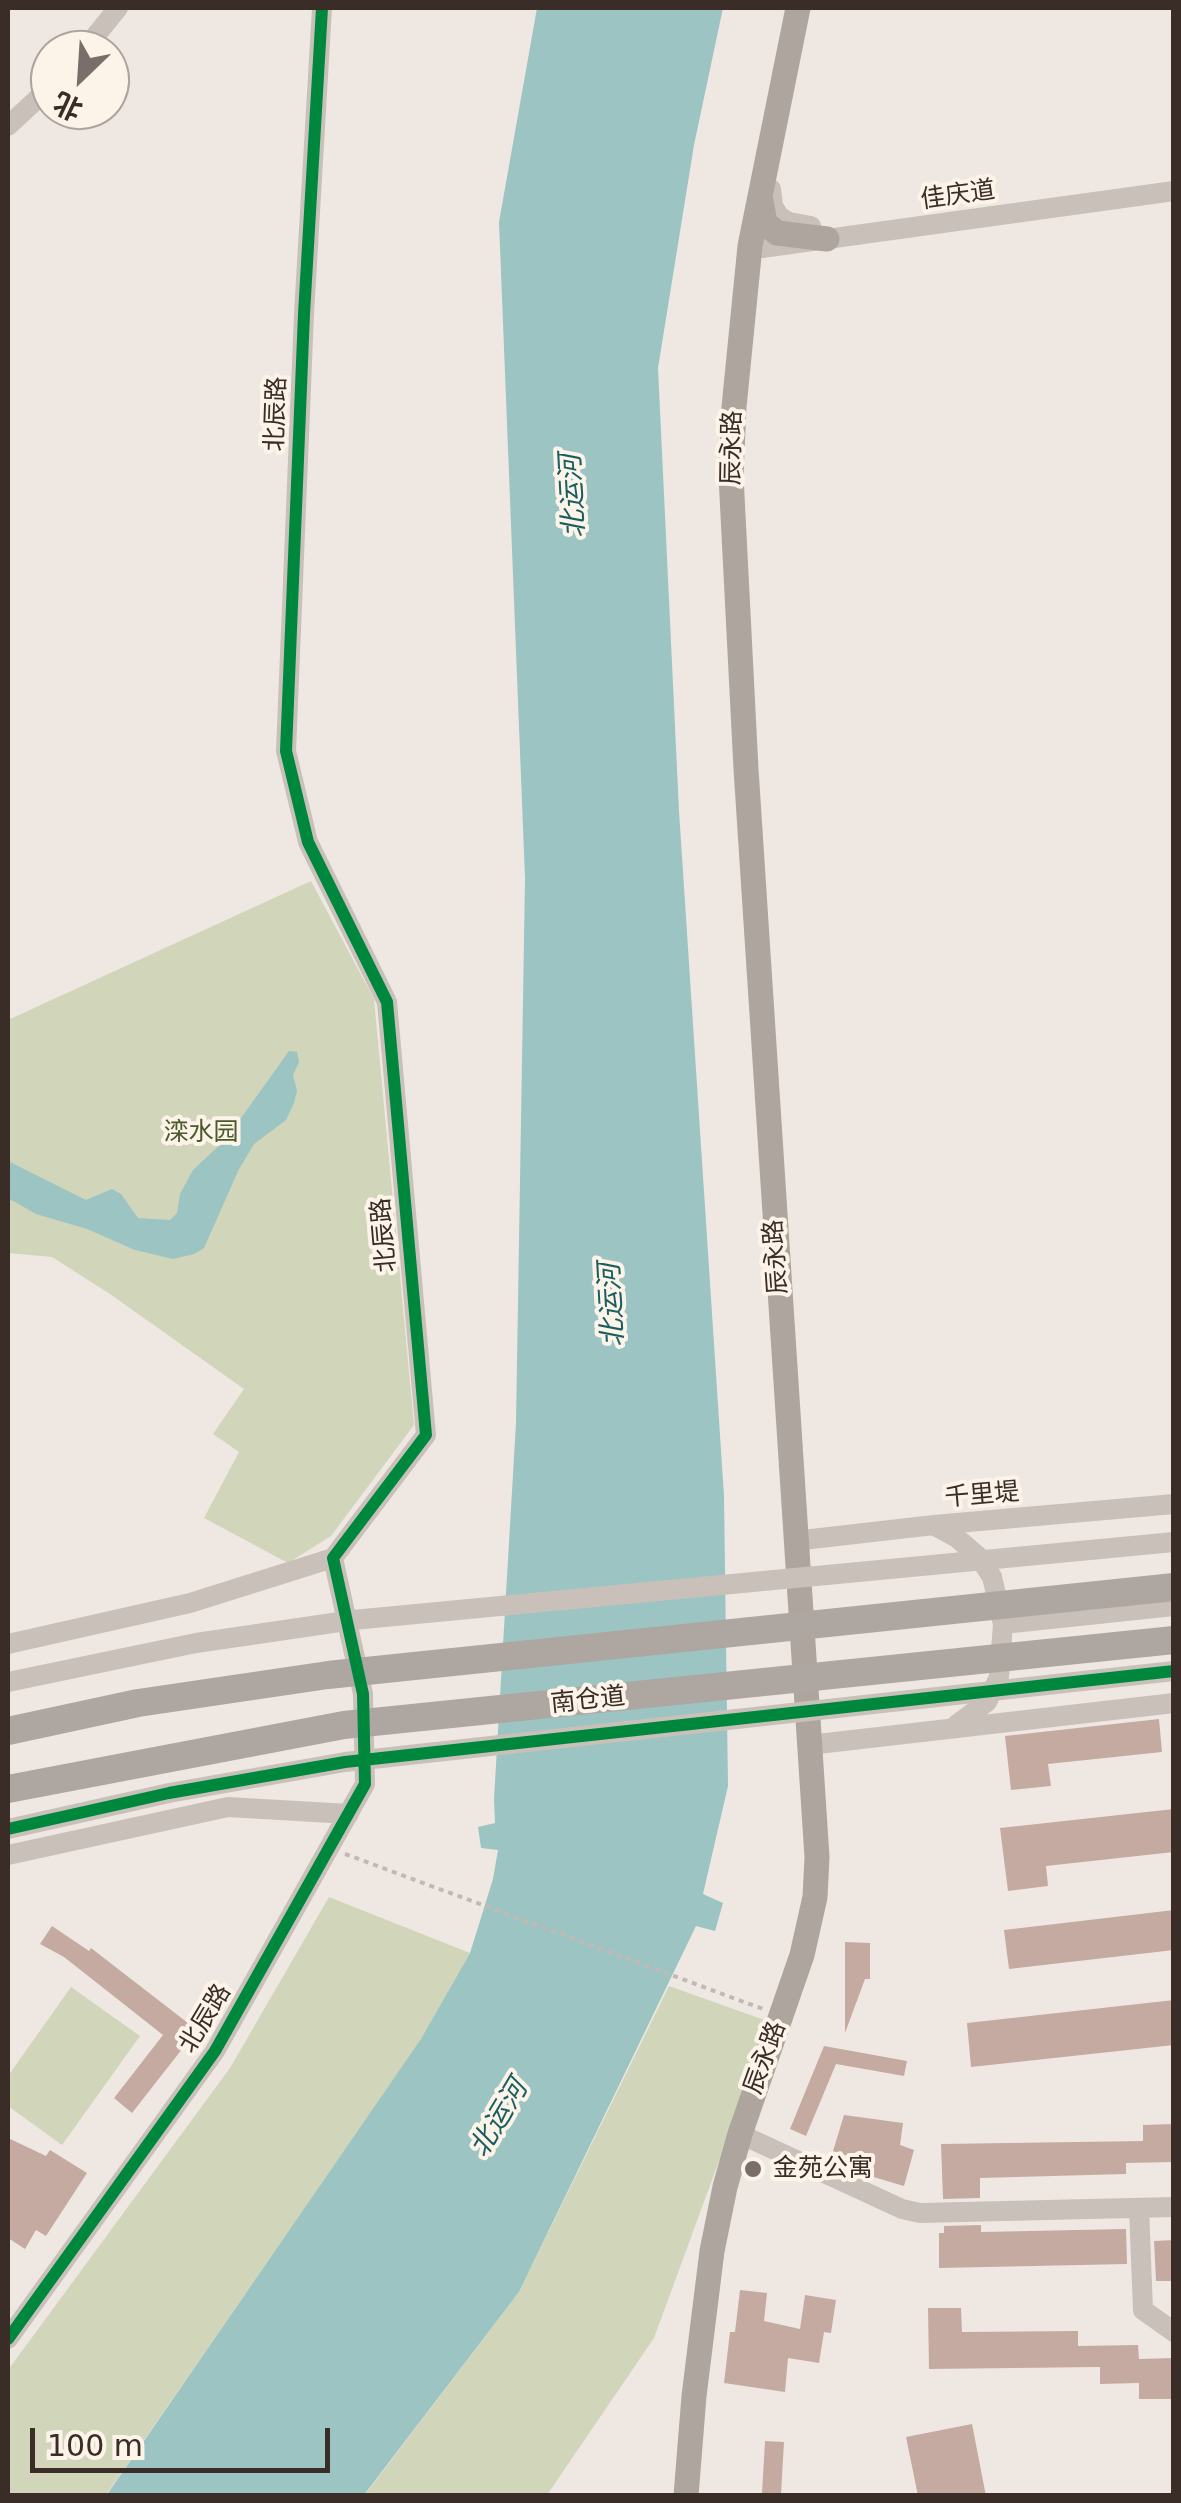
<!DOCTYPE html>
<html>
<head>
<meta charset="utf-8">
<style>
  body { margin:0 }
  #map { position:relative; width:1181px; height:2503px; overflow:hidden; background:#efe8e2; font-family:"DejaVu Sans","Noto Sans SC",sans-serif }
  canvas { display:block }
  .frame { position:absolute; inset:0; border:10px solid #3a2d28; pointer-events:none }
  .north { position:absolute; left:30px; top:30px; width:100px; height:100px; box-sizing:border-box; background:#fcf3e9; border:2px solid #aea49c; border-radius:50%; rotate:205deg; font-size:28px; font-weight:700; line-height:40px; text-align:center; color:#3a2d28 }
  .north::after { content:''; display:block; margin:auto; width:35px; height:45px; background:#796e69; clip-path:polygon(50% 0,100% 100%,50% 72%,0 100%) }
  .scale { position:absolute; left:30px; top:2428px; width:300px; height:45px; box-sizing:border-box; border:5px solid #3a2d28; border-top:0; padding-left:12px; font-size:30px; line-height:35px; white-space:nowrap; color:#3a2d28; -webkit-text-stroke:8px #fcf3e9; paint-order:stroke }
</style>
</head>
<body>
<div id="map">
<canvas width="1181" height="2503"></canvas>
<div class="frame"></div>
<div class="north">北</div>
<div class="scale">100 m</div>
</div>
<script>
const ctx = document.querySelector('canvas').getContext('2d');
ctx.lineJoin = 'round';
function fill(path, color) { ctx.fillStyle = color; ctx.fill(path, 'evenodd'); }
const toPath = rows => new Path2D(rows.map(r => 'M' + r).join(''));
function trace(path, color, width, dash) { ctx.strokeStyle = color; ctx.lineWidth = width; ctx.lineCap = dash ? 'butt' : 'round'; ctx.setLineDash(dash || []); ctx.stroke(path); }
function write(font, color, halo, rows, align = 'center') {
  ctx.font = font + ' "DejaVu Sans","Noto Sans SC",sans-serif'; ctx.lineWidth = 8; ctx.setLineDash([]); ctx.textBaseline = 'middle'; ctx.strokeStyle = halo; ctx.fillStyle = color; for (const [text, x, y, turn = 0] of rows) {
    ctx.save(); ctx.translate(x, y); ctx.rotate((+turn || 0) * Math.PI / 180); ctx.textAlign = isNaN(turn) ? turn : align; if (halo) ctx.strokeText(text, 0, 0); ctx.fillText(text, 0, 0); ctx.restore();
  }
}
fill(toPath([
  [311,881,374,999,414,1425,331,1536,288,1563,204,1518,239,1452,213,1434,244,1389,110,1294,52,1257,8,1253,8,1020],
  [329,1897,470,1953,421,2040,106,2495,8,2496,8,2370,230,2068],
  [669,1986,770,2022,654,2338,547,2495,364,2496,519,2292],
  [71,1987,140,2036,62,2145,8,2106,8,2076]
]), '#d1d5ba');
fill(toPath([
  [537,8,723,8,694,145,658,368,679,811,724,1496,728,1786,703,1894,723,1903,715,1931,696,1926,519,2292,364,2495,106,2496,421,2039,470,1953,493,1879,498,1850,481,1848,478,1827,495,1823,494,1799,516,1423,525,878,499,222],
  [289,1051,297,1052,299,1062,293,1075,297,1091,294,1103,286,1120,254,1144,238,1171,204,1248,194,1254,173,1259,135,1250,87,1229,36,1214,8,1198,8,1161,86,1200,112,1189,121,1194,138,1218,170,1220,177,1213,180,1194,193,1170,226,1139]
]), '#9cc4c2');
fill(toPath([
  [1159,1719,1162,1752,1048,1764,1051,1786,1011,1790,1005,1736],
  [1174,1809,1174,1852,1046,1866,1048,1886,1008,1891,1000,1828],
  [1174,1910,1174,1950,1009,1969,1004,1930],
  [52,1926,89,1951,91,1948,197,2030,132,2113,114,2098,163,2035,64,1957,40,1944],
  [845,1942,870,1943,870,1979,865,1979,845,2033],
  [1174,2000,1174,2045,971,2067,967,2023],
  [824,2046,907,2061,904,2076,836,2064,806,2136,790,2129],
  [844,2115,903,2123,900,2145,914,2150,904,2186,870,2176,874,2165,833,2151],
  [1174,2124,1174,2162,1126,2163,1126,2174,980,2178,980,2198,943,2199,941,2144,1143,2141,1143,2125],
  [8,2138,46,2156,50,2150,87,2173,46,2236,36,2230,25,2249,8,2238],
  [981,2225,981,2232,1126,2229,1127,2264,939,2268,939,2233,944,2233,944,2226],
  [1174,2240,1174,2281,1156,2281,1154,2241],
  [740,2290,767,2293,764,2321,800,2329,805,2295,836,2300,831,2333,824,2332,819,2363,788,2358,785,2392,724,2383,730,2332,735,2332],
  [928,2308,961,2308,962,2332,1078,2331,1078,2346,1138,2345,1139,2359,1174,2358,1174,2399,1139,2399,1139,2383,1100,2384,1100,2367,929,2369],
  [972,2424,986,2496,918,2496,906,2437],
  [765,2441,784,2442,781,2494,762,2493]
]), '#c5aaa2');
trace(toPath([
  [345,1854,763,2009]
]), '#c1b9b3', 4, [5, 5]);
trace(toPath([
  [84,50,118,8],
  [8,126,50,87],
  [771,189,773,206,779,216,789,222,811,226],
  [750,246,762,248,1174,191],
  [935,1526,957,1538,979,1557,992,1577,1003,1624,999,1677,987,1702,956,1725],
  [794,1541,934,1525,1174,1504],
  [1003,1624,1174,1606],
  [8,1644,190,1603,333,1558],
  [809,1745,1174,1703],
  [8,1855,228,1807,349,1814],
  [740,2134,902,2209,920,2213,1174,2207],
  [1139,2208,1143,2310,1174,2332],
  [8,2339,215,2051,365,1784,363,1694,333,1558,426,1435,387,1002,308,842,286,751,304,314,322,8]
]), '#c9c0ba', 20);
trace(toPath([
  [761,201,765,223,777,233,827,239],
  [686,2496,694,2396,712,2251,725,2187,740,2134,802,1955,815,1897,817,1857,746,769,731,476,734,407,750,246,798,8]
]), '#aea59f', 25);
trace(toPath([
  [8,1682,196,1643,353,1620,1174,1542],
  [8,1829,169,1793,345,1762,1174,1671]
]), '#c9c0ba', 20);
trace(toPath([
  [8,1731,138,1703,328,1675,1174,1587],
  [8,1789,344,1725,1174,1640]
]), '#aea7a1', 28);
trace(toPath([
  [8,1829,169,1793,345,1762,1174,1671],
  [8,2339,215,2051,365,1784,363,1694,333,1558,426,1435,387,1002,308,842,286,751,304,314,322,8]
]), '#00873e', 12);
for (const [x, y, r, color] of [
  [753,2169,10,"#796e69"]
]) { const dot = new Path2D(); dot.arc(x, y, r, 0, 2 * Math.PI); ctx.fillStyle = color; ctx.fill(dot); trace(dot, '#fcf3e9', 4); }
write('25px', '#3a2d28', '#fcf3e9', [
  ["佳庆道",958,196,-8],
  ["北辰路",277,414,-88],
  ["辰永路",733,448,-89],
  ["北辰路",385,1235,-95],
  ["辰永路",777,1257,-94],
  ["千里堤",982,1496,-5],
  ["南仓道",588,1701,-6],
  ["北辰路",206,2019,-59],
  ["辰永路",766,2058,-70]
]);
write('25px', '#4a5b29', '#fcf3e9', [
  ["滦水园",201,1133]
]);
write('25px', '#3a2d28', '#fcf3e9', [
  ["金苑公寓",773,2169]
], 'left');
write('italic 28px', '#195e61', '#fcf3e9', [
  ["北运河",574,496,-93],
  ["北运河",613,1305,-93],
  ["北运河",500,2119,-59]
]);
</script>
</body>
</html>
